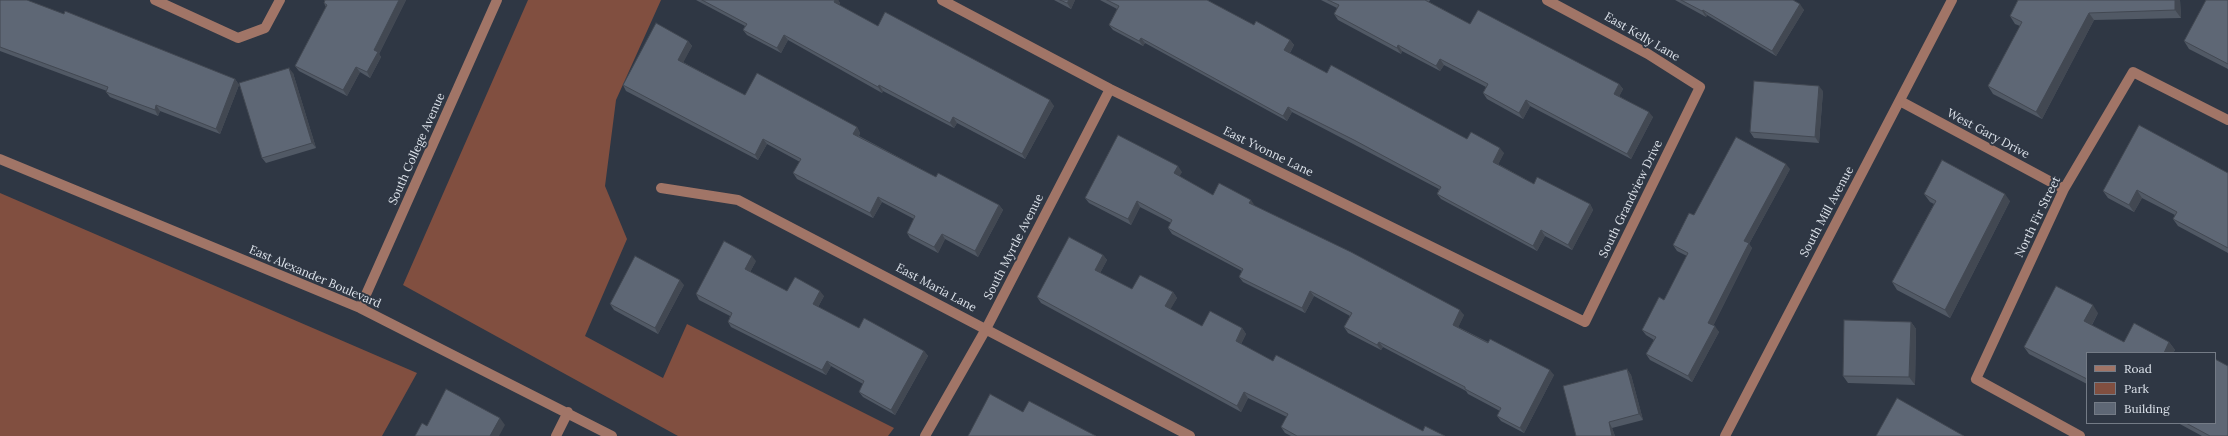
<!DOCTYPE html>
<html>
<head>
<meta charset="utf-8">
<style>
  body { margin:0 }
  #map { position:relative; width:2228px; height:436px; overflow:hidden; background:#2f3744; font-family:Lora,serif }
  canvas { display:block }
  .legend { position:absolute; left:2086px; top:352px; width:130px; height:72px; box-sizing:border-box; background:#2f3744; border:1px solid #747b86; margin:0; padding:5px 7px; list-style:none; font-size:12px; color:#dce2ea }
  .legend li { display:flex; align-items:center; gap:8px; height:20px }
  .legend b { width:20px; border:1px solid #747b86 }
</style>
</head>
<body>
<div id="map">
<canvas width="2228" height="436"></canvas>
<ul class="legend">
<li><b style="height:5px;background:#a17567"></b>Road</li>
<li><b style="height:11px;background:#814f40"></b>Park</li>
<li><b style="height:11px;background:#5e6775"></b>Building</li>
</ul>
</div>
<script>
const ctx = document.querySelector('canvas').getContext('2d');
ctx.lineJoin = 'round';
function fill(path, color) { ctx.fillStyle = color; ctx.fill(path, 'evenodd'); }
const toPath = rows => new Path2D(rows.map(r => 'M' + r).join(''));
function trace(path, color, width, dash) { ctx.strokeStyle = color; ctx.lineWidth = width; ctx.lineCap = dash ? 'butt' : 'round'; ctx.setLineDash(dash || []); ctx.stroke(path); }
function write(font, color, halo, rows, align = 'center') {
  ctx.font = font + ' Lora,serif'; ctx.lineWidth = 4; ctx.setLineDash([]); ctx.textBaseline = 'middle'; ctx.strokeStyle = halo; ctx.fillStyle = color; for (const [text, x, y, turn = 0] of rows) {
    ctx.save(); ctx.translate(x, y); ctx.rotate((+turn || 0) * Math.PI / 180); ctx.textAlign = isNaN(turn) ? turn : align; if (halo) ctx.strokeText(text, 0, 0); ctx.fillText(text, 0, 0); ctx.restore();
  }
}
fill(toPath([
  [528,0,661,0,616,100,605,186,627,239,585,336,663,378,687,324,894,428,888,436,678,436,403,285],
  [0,193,417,373,382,436,0,436]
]), '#814f40');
trace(toPath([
  [155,0,238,38,265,28,280,0],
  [942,0,1110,89,1585,322,1700,87,1648,54,1547,0],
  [1900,101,2064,189],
  [0,159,360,308,612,436],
  [661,188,738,200,1190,436],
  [360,308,497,0],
  [556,436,568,412],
  [925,436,986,329,1110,89],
  [1725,436,1952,0],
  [2080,436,1976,379,2064,189,2133,72,2228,120]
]), '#a17567', 10);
fill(toPath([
  [0,0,235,79,239,85,220,134,160,111,158,116,110,97,106,92,107,91,0,51],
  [325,0,406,0,379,54,381,57,370,78,360,72,347,96,299,71,295,66,326,7,324,3],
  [696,0,838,0,840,3,839,5,878,26,1054,106,1025,159,957,123,954,128,883,91,882,93,788,40,781,53,747,35,743,30,745,26],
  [1054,0,1075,0,1071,9],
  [1100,0,1207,0,1254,25,1290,40,1294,45,1290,53,1327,73,1467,139,1504,153,1498,164,1534,184,1590,204,1593,210,1572,250,1545,236,1537,251,1441,199,1437,194,1439,189,1357,146,1292,112,1287,121,1145,43,1143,46,1113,30,1109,25,1117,9],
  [1321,0,1430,0,1429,2,1470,24,1619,84,1623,89,1619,96,1653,117,1631,159,1530,106,1523,119,1487,99,1483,93,1486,87,1444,65,1440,71,1402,51,1401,54,1338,20,1334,14,1337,8],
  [1675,0,1793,0,1804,10,1776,56,1707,15,1706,17],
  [2018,0,2180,0,2181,18,2094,20,2042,119,1993,94,1988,86,2020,26,2015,24,2010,16],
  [2228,0,2228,69,2189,49,2184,41],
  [688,41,692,46,683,62,718,81,745,95,857,127,860,133,859,136,936,177,999,205,1003,210,978,257,945,239,938,253,910,238,907,233,914,219,882,202,873,218,797,179,793,173,800,162,767,144,758,160,626,91,623,85],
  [293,73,316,148,266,163,262,158],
  [1823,91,1819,143,1754,138,1750,132],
  [1790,169,1749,244,1752,248,1713,326,1719,332,1692,382,1650,360,1646,354,1654,340,1646,335,1642,330,1664,300,1687,256,1677,251,1673,245,1694,215],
  [1182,172,1179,176,1213,195,1255,206,1464,315,1458,327,1554,375,1524,433,1501,421,1497,416,1500,411,1468,394,1466,391,1383,347,1381,350,1348,333,1344,327,1350,316,1314,296,1305,313,1243,282,1239,277,1242,271,1172,234,1168,228,1171,223,1140,207,1131,225,1089,203,1085,198],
  [2228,173,2228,253,2178,226,2173,219,2175,215,2142,198,2134,212,2108,198,2103,191],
  [1924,194,2010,201,1950,318,1897,290,1892,282,1934,204,1930,202],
  [1103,255,1107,260,1100,273,1132,289,1173,292,1177,298,1170,309,1202,326,1242,328,1246,334,1241,344,1273,361,1423,431,1445,436,1291,436,1285,433,1281,427,1287,417,1248,398,1241,412,1041,303,1037,297],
  [756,261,750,272,787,291,824,296,818,307,859,328,924,351,928,356,895,415,863,397,859,392,863,384,831,366,826,375,731,327,728,322,730,316,699,300,696,294],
  [684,285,658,334,614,310,610,304],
  [2098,313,2092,325,2124,342,2169,342,2175,350,2173,353,2087,353,2087,384,2029,354,2024,347],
  [1911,322,1916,329,1915,385,1848,383,1843,376],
  [1627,369,1631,375,1643,420,1612,428,1615,436,1576,436],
  [2178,423,2215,423,2228,436,2202,436]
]), '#515965');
fill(toPath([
  [399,0,406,0,379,54,381,57,370,78,367,72,374,50],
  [835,0,838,0,840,3,838,8,834,2],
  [1069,0,1075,0,1071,9,1067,3],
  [2175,0,2180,0,2181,18,2175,10],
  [1800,4,1804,10,1776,56,1772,51],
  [1703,10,1707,15,1706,17,1702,11],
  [2089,13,2094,20,2042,119,2036,112],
  [784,35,788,40,781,53,777,48],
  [1141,38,1145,43,1143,46,1139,41],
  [1290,40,1294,45,1288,56,1284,50],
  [688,41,692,46,682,65,678,60],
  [1398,45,1402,51,1401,54,1397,48],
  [1440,59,1444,65,1440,71,1436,66],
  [356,67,360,72,347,96,343,90],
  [289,68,293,73,316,148,312,143],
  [235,79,239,85,220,134,216,129],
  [1619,84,1623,89,1618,99,1614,94],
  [879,85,883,91,882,93,878,87],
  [1819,86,1823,91,1819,143,1815,137],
  [1050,100,1054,106,1025,159,1022,154],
  [1526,100,1530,106,1523,119,1519,113],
  [156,105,160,111,158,116,155,110],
  [1288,107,1292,112,1287,121,1283,116],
  [1649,112,1653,117,1631,159,1627,154],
  [953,117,957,123,954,128,950,123],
  [857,127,860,133,857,139,853,134],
  [763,139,767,144,758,160,755,155],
  [1500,148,1504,153,1497,167,1493,162],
  [1786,164,1790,169,1749,244,1752,248,1712,328,1708,323,1744,241],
  [1178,166,1182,172,1178,179,1174,173],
  [2137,190,2142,198,2134,212,2129,205],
  [2005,194,2010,201,1950,318,1945,310],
  [878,197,882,202,873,218,870,213],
  [1251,200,1255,206,1249,203],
  [1137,201,1140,207,1131,225,1128,219],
  [1590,204,1593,210,1572,250,1568,245],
  [999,205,1003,210,978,257,975,251],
  [1541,230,1545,236,1537,251,1533,246],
  [942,234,945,239,938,253,934,247],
  [1103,255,1107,260,1099,275,1095,270],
  [752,256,756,261,749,274,745,269],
  [680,280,684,285,658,334,655,328],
  [820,291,824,296,817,309,813,304],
  [1310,291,1314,296,1305,313,1302,308],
  [1173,292,1177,298,1169,312,1165,306],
  [2093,305,2098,313,2090,328,2084,321],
  [1460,310,1464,315,1457,330,1453,325],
  [1911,322,1916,329,1915,385,1909,377],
  [1715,326,1719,332,1692,382,1688,376],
  [1242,328,1246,334,1240,346,1236,341],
  [1379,342,1383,347,1381,350,1377,345],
  [2169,342,2175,350,2173,353,2164,353],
  [924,351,928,356,895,415,891,410],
  [827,361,831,366,826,375,822,370],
  [1627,369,1631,375,1643,420,1639,414],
  [1550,370,1554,375,1524,433,1520,428],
  [1244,392,1248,398,1241,412,1237,406],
  [500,418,505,425,499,436,490,436],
  [1609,422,1612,428,1615,436,1612,436]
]), '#424852');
const building = toPath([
  [0,0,27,0,64,14,65,11,235,79,216,129,156,105,155,110,106,92,108,87,0,47,0,0],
  [325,0,399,0,374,50,378,52,367,72,356,67,343,90,295,66,327,5,324,3,325,0],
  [702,0,835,0,834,2,878,26,885,12,1050,100,1022,154,953,117,950,123,879,85,878,87,784,35,777,48,743,30,747,24,702,0],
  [1060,0,1069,0,1067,3,1060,0],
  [1107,0,1207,0,1254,25,1256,21,1290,40,1284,50,1327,73,1331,65,1467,139,1471,132,1500,148,1493,162,1534,184,1537,177,1590,204,1568,245,1541,230,1533,246,1437,194,1441,187,1354,140,1288,107,1283,116,1141,38,1139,41,1109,25,1119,6,1107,0],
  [1328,0,1425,0,1470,24,1478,10,1619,84,1614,94,1649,112,1627,154,1526,100,1519,113,1483,93,1488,84,1440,59,1436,66,1398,45,1397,48,1334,14,1339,5,1328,0],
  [1681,0,1793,0,1800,4,1772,51,1703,10,1702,11,1681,0],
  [2018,0,2175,0,2175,10,2089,13,2036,112,1988,86,2022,22,2010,16,2018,0],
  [2206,0,2228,0,2228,64,2184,41,2206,0],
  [656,23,688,41,678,60,718,81,745,95,757,73,857,127,853,134,936,177,938,173,999,205,975,251,942,234,934,247,907,233,915,216,878,197,870,213,793,173,801,159,763,139,755,155,623,85,656,23],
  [289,68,312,143,262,158,239,83,289,68],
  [1754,81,1819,86,1815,137,1750,132,1754,81],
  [2139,125,2228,173,2228,248,2173,219,2177,212,2137,190,2129,205,2103,191,2139,125],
  [1118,135,1178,166,1174,173,1213,195,1219,183,1251,200,1249,203,1351,252,1460,310,1453,325,1488,343,1490,339,1550,370,1520,428,1497,416,1501,408,1465,389,1465,387,1379,342,1377,345,1344,327,1352,313,1310,291,1302,308,1239,277,1243,269,1168,228,1172,220,1137,201,1128,219,1085,198,1118,135],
  [1736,137,1786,164,1744,241,1749,243,1708,323,1715,326,1688,376,1646,354,1656,337,1642,330,1659,297,1664,300,1688,253,1673,245,1689,213,1694,215,1736,137],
  [1942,160,2005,194,1945,310,1892,282,1936,201,1924,194,1942,160],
  [1069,237,1103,255,1095,270,1132,289,1140,275,1173,292,1165,306,1202,326,1210,311,1242,328,1236,341,1273,361,1276,355,1423,431,1425,426,1445,436,1297,436,1281,427,1288,414,1244,392,1237,406,1037,297,1069,237],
  [724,241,752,256,745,269,787,291,795,277,820,291,813,304,859,328,864,318,924,351,891,410,859,392,864,381,827,361,822,370,728,322,732,313,696,294,724,241],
  [635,256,680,280,655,328,610,304,635,256],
  [2056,286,2093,305,2084,321,2124,342,2134,323,2169,342,2164,353,2087,353,2087,379,2024,347,2056,286],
  [1844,320,1911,322,1909,377,1843,376,1844,320],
  [2215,359,2228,366,2228,436,2210,436,2186,423,2215,423,2215,359],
  [1627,369,1639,414,1609,422,1612,436,1576,436,1563,386,1627,369],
  [446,389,500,418,490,436,415,436,422,423,427,426,446,389],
  [990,394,1023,412,1029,401,1096,436,968,436,990,394],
  [1897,398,1964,436,1876,436,1897,398]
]);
fill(building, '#5e6775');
trace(building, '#424852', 1);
write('12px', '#dce2ea', '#2f3744', [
  ["East Kelly Lane",1642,37,30],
  ["West Gary Drive",1988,134,28],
  ["South College Avenue",417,149,-66],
  ["East Yvonne Lane",1268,152,26],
  ["South Grandview Drive",1631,199,-64],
  ["South Mill Avenue",1827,212,-62],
  ["North Fir Street",2038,217,-64],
  ["South Myrtle Avenue",1014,247,-63],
  ["East Alexander Boulevard",315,277,23],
  ["East Maria Lane",936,288,28]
]);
</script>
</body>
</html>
